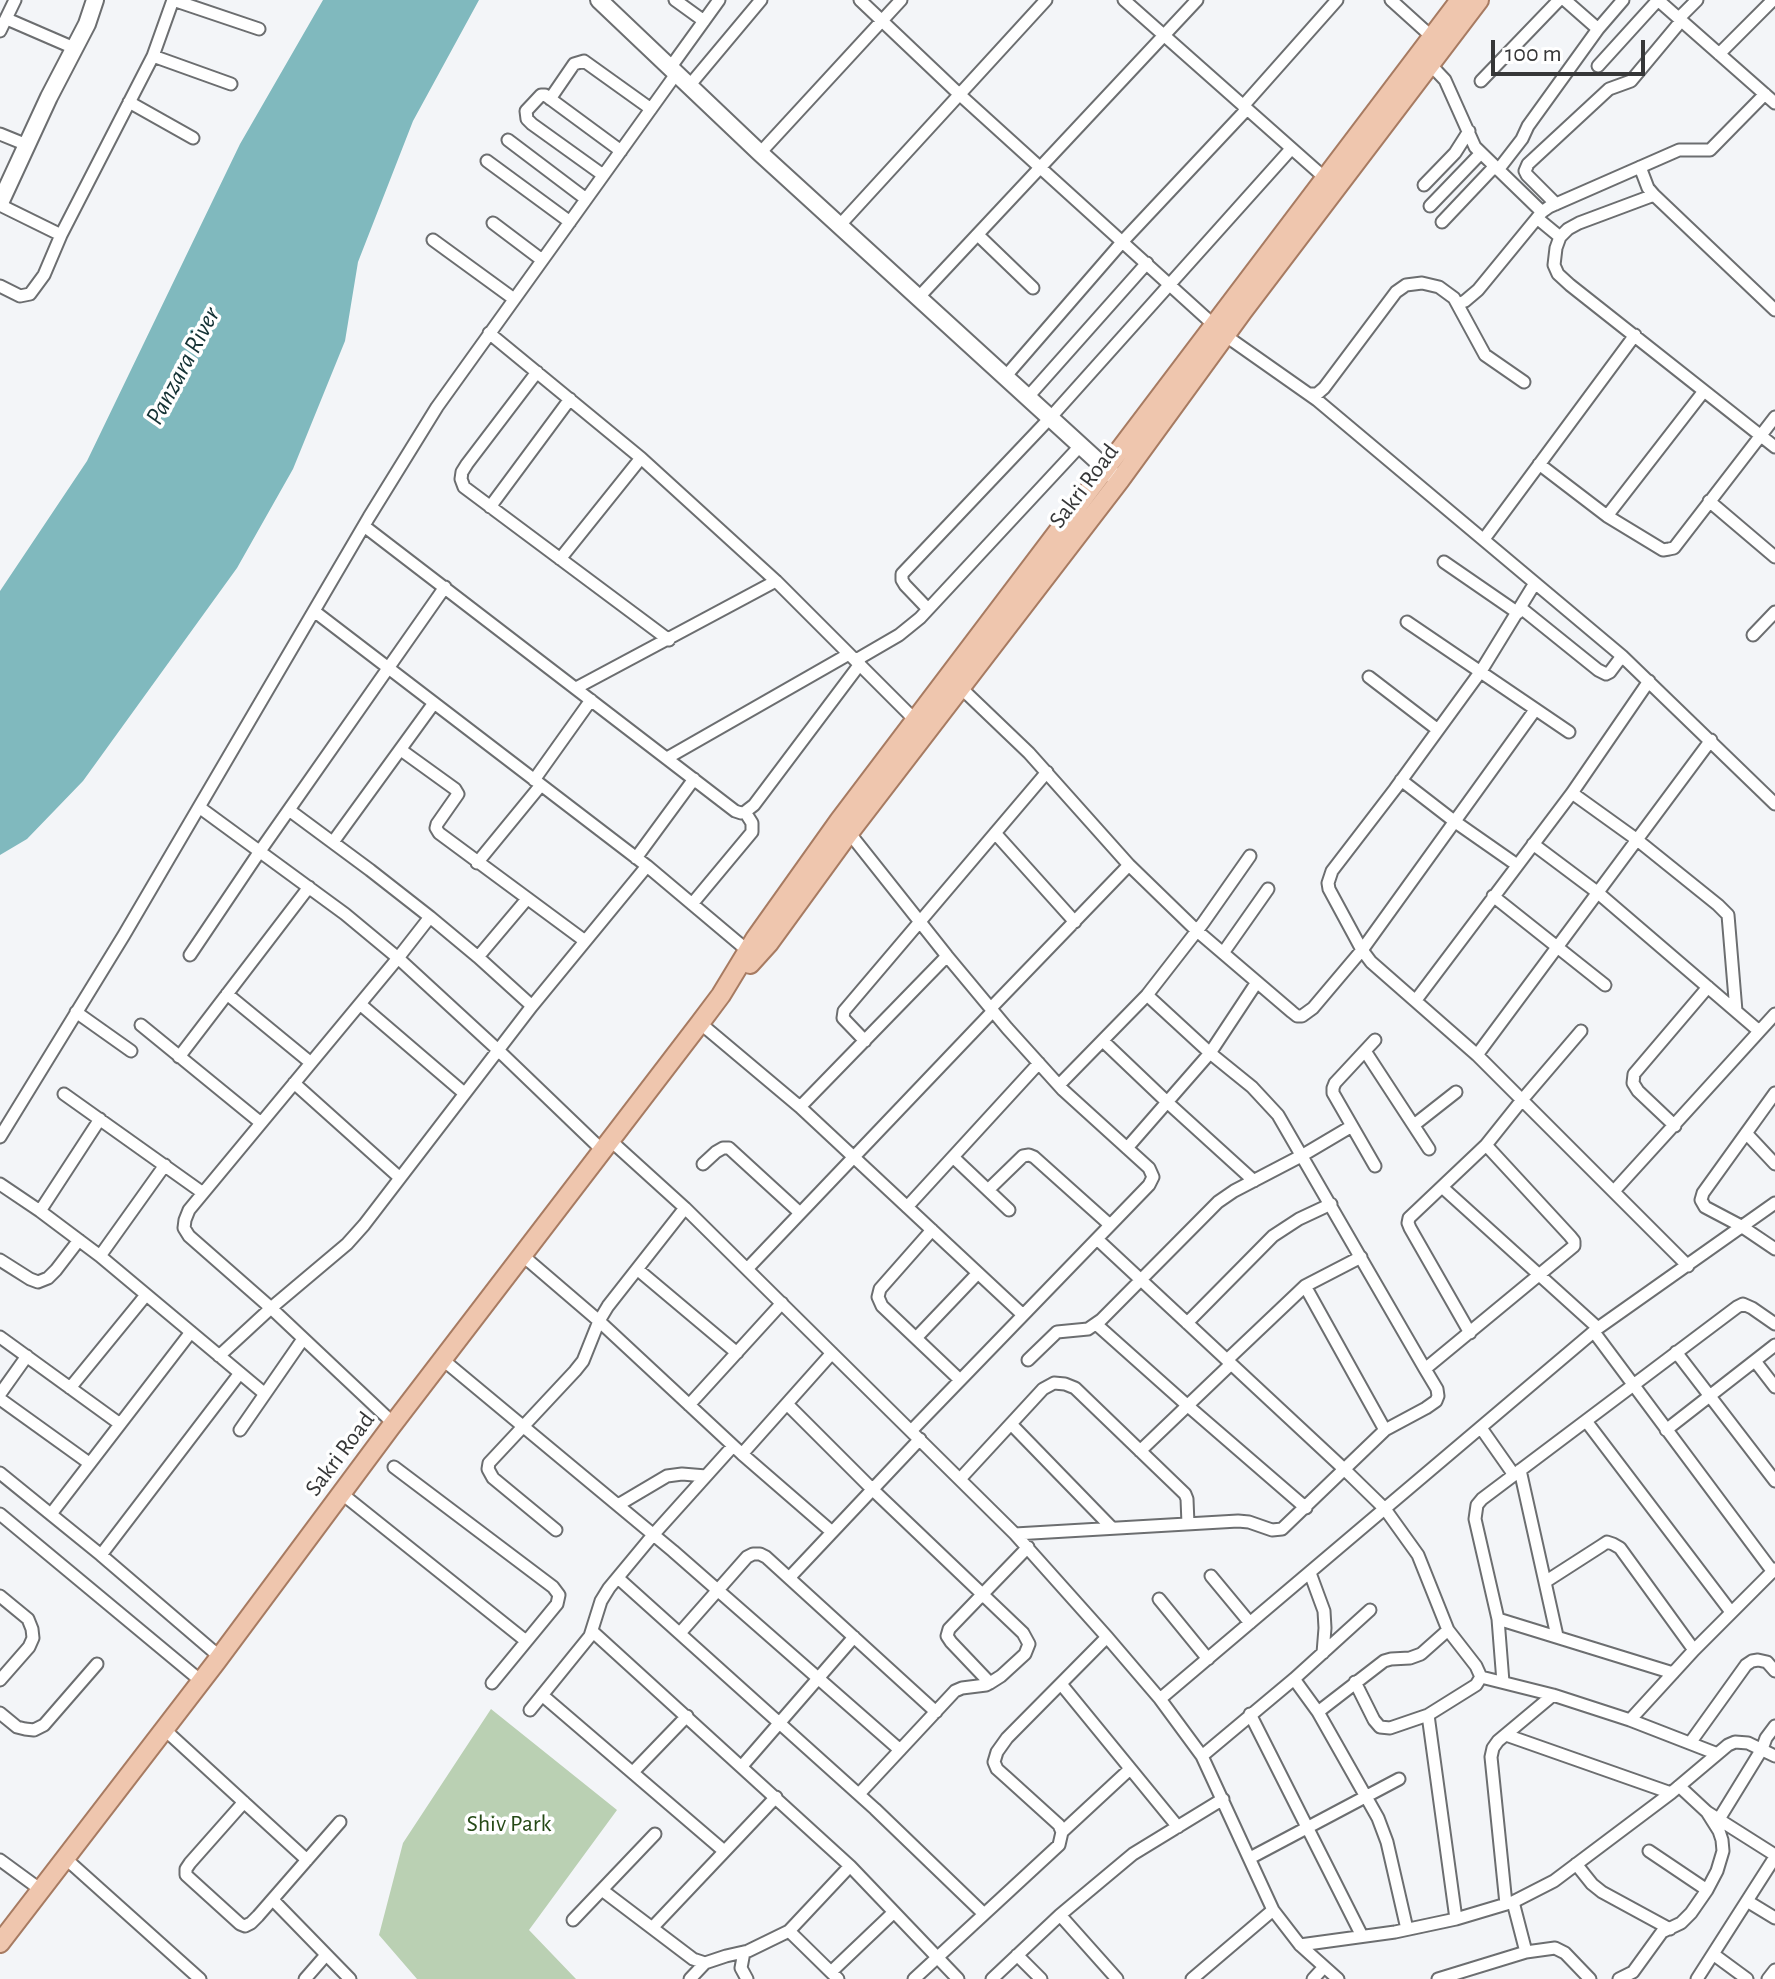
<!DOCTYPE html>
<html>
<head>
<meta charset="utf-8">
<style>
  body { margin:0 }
  #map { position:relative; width:1775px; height:1979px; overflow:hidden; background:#f3f5f8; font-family:"Alegreya Sans",sans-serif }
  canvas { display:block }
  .scale { position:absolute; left:1491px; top:40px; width:154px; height:36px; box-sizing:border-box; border:4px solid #363738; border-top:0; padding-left:10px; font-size:24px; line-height:28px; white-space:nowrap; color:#363738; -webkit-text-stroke:6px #fff; paint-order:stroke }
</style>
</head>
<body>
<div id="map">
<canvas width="1775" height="1979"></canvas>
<div class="scale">100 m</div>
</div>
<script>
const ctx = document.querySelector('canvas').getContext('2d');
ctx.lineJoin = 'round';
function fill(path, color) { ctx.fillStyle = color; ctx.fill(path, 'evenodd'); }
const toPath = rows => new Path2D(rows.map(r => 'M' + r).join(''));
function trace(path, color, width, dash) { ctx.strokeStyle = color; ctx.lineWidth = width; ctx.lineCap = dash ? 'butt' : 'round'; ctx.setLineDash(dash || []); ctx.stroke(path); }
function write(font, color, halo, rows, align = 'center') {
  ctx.font = font + ' "Alegreya Sans",sans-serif'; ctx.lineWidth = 7; ctx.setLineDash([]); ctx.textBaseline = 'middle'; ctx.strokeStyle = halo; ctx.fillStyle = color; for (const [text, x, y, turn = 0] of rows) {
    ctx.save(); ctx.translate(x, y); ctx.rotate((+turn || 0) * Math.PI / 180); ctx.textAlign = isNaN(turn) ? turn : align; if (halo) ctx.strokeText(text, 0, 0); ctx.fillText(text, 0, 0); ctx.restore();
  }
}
fill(toPath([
  [491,1709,617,1810,529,1930,576,1979,417,1979,379,1935,403,1843]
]), '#bad0b3');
fill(toPath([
  [323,0,479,0,413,121,358,262,345,341,293,469,237,568,83,781,27,839,0,855,0,591,87,461,240,144]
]), '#80b9be');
const street = toPath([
  [173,0,259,29],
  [675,0,704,21],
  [860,0,959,94,1226,336,1317,400,1622,656,1775,804],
  [1124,0,1325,178],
  [1391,0,1432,37],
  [1565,0,1598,29],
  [1658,0,1775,103],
  [1679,18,1697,0],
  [7,19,74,48],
  [0,31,15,0],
  [1719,54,1773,0],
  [153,56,231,84],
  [1428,62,1445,80,1475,147,1542,212],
  [1598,66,1658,0],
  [670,68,719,0],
  [1481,81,1559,0],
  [689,86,761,0],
  [550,99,574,64,584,61,651,109],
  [129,102,193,138],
  [1243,106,1337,0],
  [0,134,27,145],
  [508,140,586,199],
  [760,153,901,0],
  [487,161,570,222],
  [1640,167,1648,188,1654,195,1775,310],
  [1498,170,1522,139,1528,126,1598,29,1623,0],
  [603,175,532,124,527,119,526,111,541,95,545,95,621,151],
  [1424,185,1455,153,1469,131],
  [1654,195,1579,223,1568,229,1560,237,1556,248,1554,265,1558,274,1570,285,1775,447],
  [1556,204,1527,175,1525,171,1528,164,1609,89,1631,81,1681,21],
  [0,205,61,235],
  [1430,206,1481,153],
  [1537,218,1560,237],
  [1442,222,1495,166],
  [493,223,542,260],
  [839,226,1046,0],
  [978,235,1033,288],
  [433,240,514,299],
  [0,286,20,296,30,294,44,275,61,235,153,56,173,0],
  [918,298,1197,0],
  [1458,304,1465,301,1478,290,1542,212,1549,207,1679,150,1710,150,1765,94],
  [489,333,641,458,776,581,918,723],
  [537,372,467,464,462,472,461,479,464,487,669,640],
  [1005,377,1123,241,1247,109],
  [1309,394,1317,394,1324,388,1396,292,1406,285,1422,283,1439,287,1454,298,1485,355,1524,382],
  [1027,398,1147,263],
  [1539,464,1607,516,1663,550,1669,549,1674,548,1775,417],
  [1709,501,1775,557],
  [490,507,570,399],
  [1607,516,1704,391],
  [364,526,735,811,741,813,745,812,754,805,860,664],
  [1484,539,1635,335],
  [560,559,641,458],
  [1444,562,1518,613],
  [1535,583,1481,671,1395,789,1332,871,1328,883,1329,889,1362,950,1371,962,1477,1055,1688,1266],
  [1521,608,1598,670,1606,674,1610,672,1622,656],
  [928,609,905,585,902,580,902,574,1050,418,1291,149],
  [314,611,647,866,748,951],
  [1407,622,1569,732],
  [1753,635,1775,612],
  [856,660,899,635,920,618,1080,446],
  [1369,677,1438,730],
  [959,686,1029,753,1129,865,1196,930,1292,1012,1297,1016,1302,1016,1313,1008,1362,950,1535,710],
  [576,688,776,581],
  [401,750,455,789,458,794,437,824,436,828,439,833,585,941],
  [667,758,849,654],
  [534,780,591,700],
  [1401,780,1454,821,1517,865],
  [1572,793,1636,839,1718,905,1728,915,1736,1011],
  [199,807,345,914,398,958,498,1050,602,1150],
  [289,810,370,870,430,917,478,957,532,1006],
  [847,830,947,956,1007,1028,1063,1090,1149,1168,1153,1177,1149,1185,911,1431],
  [995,833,1075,922],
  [333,842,434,703],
  [1533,844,1597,892,1759,1031],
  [636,858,694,779],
  [477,863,541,785],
  [1493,896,1605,985],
  [692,904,752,832,752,823,745,812],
  [1223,953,1268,889],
  [190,955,260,851,445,587],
  [478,957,527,899],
  [227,994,311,1063],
  [1416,1000,1572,793,1649,681],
  [360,1004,464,1093],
  [991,1008,1129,865],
  [76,1012,131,1051],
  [700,1023,800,1107,1023,1315],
  [141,1025,261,1123],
  [865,1041,843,1018,844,1011,1047,772],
  [1103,1041,1167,1102,1254,1181],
  [1365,1051,1429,1149],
  [1477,1055,1711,740],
  [179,1057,309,887],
  [294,1083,400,1178],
  [1059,1085,1147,995,1203,923,1250,856],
  [1775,1093,1703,1193,1701,1200,1705,1207,1741,1226,1775,1249],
  [64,1094,203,1193],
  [800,1107,947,956],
  [1414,1125,1456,1092],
  [1675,1126,1638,1091,1633,1083,1634,1074,1708,987],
  [1746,1133,1775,1164],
  [0,1137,124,935,369,517,437,407,676,74],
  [610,1140,685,1208,1015,1534,1107,1637,1160,1699,1202,1756,1273,1910,1300,1945,1338,1979],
  [1127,1148,1210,1053,1257,982],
  [953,1157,1009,1210],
  [703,1164,716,1152,723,1148,729,1148,800,1213],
  [1375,1166,1333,1093,1333,1088,1335,1083,1375,1040],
  [0,1184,40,1211,100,1256,265,1394],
  [1442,1187,1598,1328],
  [988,1190,1023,1156,1029,1155,1034,1157,1110,1225],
  [1614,1191,1775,1014],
  [907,1207,1039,1063],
  [40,1211,100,1119],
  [932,1230,880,1289,878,1297,882,1306,960,1380],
  [1097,1239,1344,1469,1385,1509,1418,1555,1448,1630,1476,1666,1481,1677,1476,1685,1428,1715,1390,1728,1380,1727,1374,1720,1355,1682],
  [522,1255,599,1321,742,1454,832,1532],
  [100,1256,165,1165],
  [0,1260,30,1279,38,1282,48,1278,56,1270,79,1240],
  [637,1269,737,1353],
  [747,1269,993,1011],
  [1305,1286,1385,1430],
  [1187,1323,1273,1236,1299,1219,1331,1204],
  [1096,1324,1188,1406,1306,1508],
  [1594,1332,1773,1572],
  [1470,1333,1410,1228,1408,1223,1409,1218,1486,1145,1522,1100,1581,1031],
  [0,1337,120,1424],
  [916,1338,978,1273],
  [1676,1352,1775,1481],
  [219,1356,271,1308,347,1244,364,1225,532,1006,647,866],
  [442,1359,673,1551,900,1750],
  [1028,1360,1057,1332,1088,1329,1101,1320,1218,1202,1234,1191,1303,1155,1352,1126],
  [1227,1360,1305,1286,1361,1257],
  [1755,1361,1775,1387],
  [1425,1369,1574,1246,1574,1241,1570,1236,1486,1145],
  [70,1388,146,1295],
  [0,1394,27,1356],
  [0,1399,89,1463],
  [787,1404,872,1489,1023,1633,1029,1644,1025,1654,1001,1676,990,1683,986,1685,962,1688,955,1691,859,1794],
  [689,1405,782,1303],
  [1586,1421,1731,1612],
  [393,1423,271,1308,189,1236,184,1228,185,1220,189,1210,398,958,430,917],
  [1011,1424,1112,1528],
  [1481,1428,1514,1475],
  [240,1430,303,1339],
  [1666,1430,1775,1345],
  [1140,1451,1231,1364],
  [742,1454,832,1353],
  [394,1467,553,1587,559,1595,557,1604,492,1683],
  [1520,1470,1557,1636],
  [0,1473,101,1555,220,1657],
  [960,1479,1043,1389,1054,1383,1065,1384,1075,1388,1185,1494,1187,1499,1188,1524],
  [341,1493,526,1641],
  [618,1505,667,1476,682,1474,706,1476],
  [0,1514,201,1681],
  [51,1514,191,1332],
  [556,1530,493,1478,488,1469,489,1463,575,1371,583,1361,599,1321,608,1306,685,1208],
  [1015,1534,1238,1521,1249,1522,1272,1530,1282,1529,1385,1430,1426,1408,1436,1401,1438,1396,1437,1389,1425,1369,1278,1115,1252,1087,1210,1053,1147,995],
  [101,1555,240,1373],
  [1310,1573,1324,1611,1325,1628,1323,1653],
  [1211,1576,1250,1623],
  [618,1578,875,1809,984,1914],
  [789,1578,920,1439],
  [1545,1582,1601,1546,1607,1542,1613,1544,1620,1548,1694,1650],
  [0,1596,28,1619,32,1629,33,1638,29,1647,0,1680],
  [1159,1599,1208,1659],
  [1498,1619,1673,1673],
  [592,1631,850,1866,958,1979],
  [680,1633,747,1557,753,1554,760,1554,766,1557,936,1712],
  [1481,1677,1553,1695,1630,1720,1715,1753],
  [1294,1679,1318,1712,1378,1818,1387,1842,1407,1929],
  [1503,1682,1498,1619,1475,1519,1477,1505,1482,1499,1737,1307,1743,1304,1752,1308,1775,1324],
  [990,1683,951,1642,947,1636,949,1629,1028,1547],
  [1061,1684,1178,1827],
  [542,1695,724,1851],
  [1160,1699,1598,1328,1775,1203],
  [530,1710,590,1636,601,1601,609,1588,653,1535,733,1446],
  [1318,1712,1384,1661,1391,1659,1410,1658,1421,1654,1448,1630],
  [0,1713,17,1727,25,1729,34,1730,44,1725,97,1664],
  [1250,1714,1362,1936],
  [1428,1715,1456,1919],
  [1630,1720,1694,1650,1775,1569],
  [164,1729,307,1860],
  [1506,1735,1671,1793],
  [1690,1743,1746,1665,1752,1661,1758,1660,1767,1662,1775,1671],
  [1202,1756,1294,1679,1370,1610],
  [742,1766,854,1637],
  [633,1772,687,1716],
  [1679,1786,1707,1812,1775,1855],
  [244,1802,190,1863,186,1869,186,1875,240,1924,245,1926,251,1923,258,1916,340,1822],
  [1719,1819,1762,1749,1766,1738,1775,1726],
  [1062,1832,1130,1769],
  [1649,1851,1707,1890],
  [65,1858,200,1979],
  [1250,1858,1399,1779],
  [0,1860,41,1890],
  [1576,1864,1592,1884,1602,1892,1670,1929],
  [602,1890,693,1959,705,1963,726,1956,748,1951,789,1931,850,1866],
  [273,1900,350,1979],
  [1747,1901,1775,1918],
  [1513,1902,1526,1952],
  [1506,1904,1491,1757,1493,1748,1498,1741,1553,1695],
  [1060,1915,1117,1979],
  [573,1920,655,1834],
  [652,1928,776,1797],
  [789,1931,838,1979],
  [1300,1945,1395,1932,1456,1919,1513,1902,1554,1881,1671,1793,1728,1745,1735,1742,1748,1743,1775,1756],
  [744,1952,741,1968,747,1979],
  [1713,1954,1747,1979],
  [1017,1955,1041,1979],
  [831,1972,894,1912],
  [305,1979,326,1955],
  [690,1979,705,1963],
  [914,1979,1059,1845,1062,1832,1059,1825,1006,1777,997,1769,994,1762,997,1752,1007,1738,1107,1637],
  [992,1979,1060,1915,1133,1854,1223,1799],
  [1192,1979,1273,1910],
  [1313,1979,1324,1967],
  [1438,1979,1526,1952,1555,1948,1565,1953,1590,1979],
  [1619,1979,1633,1972,1662,1932,1681,1923,1691,1913,1707,1890,1717,1871,1723,1851,1722,1840,1719,1831,1707,1812],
  [1697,1979,1775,1857],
  [1768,1979,1775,1970]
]);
const secondary = toPath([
  [599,0,760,153,1115,477],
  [0,203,49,97,87,24,95,0]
]);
const primary = toPath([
  [750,964,769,943,849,833,1120,480,1243,311,1479,0],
  [0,1943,216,1662,390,1428,700,1023,721,995,755,939,839,821,1460,0]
]);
trace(street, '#6c6e70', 15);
trace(secondary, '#6c6e70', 20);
trace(primary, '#a77b62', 22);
trace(street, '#fff', 11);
trace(secondary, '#fff', 16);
trace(primary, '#efc6ae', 18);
write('24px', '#363738', '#fff', [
  ["Sakri Road",1084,486,-53],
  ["Sakri Road",340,1454,-53]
]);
write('24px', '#254916', '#fff', [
  ["Shiv Park",509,1824]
]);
write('italic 26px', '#143134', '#fff', [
  ["Panzara River",183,366,-62]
]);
</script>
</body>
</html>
